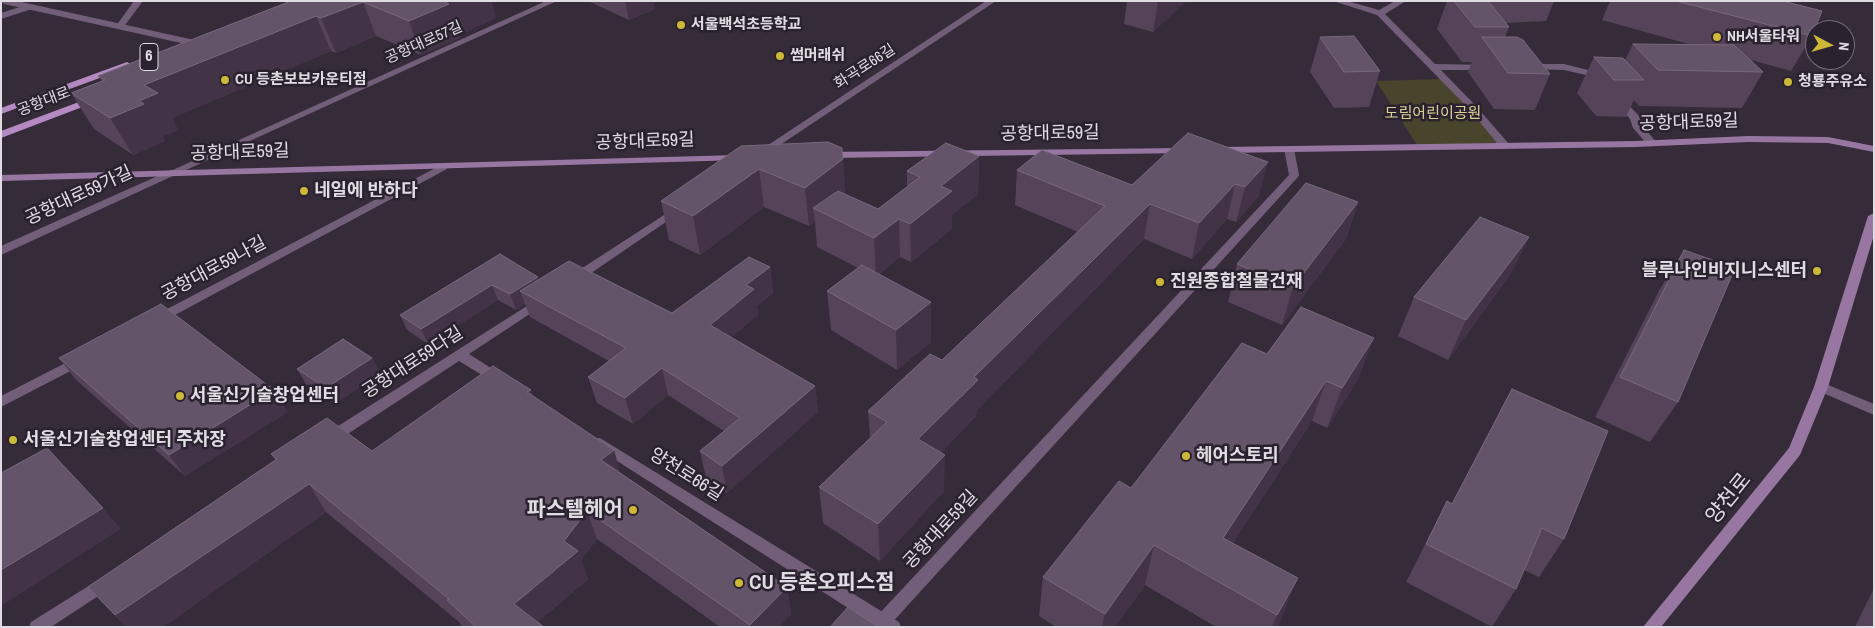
<!DOCTYPE html>
<html>
<head>
<meta charset="utf-8">
<style>
  body { margin:0 }
  #map { position:relative; width:1875px; height:628px; overflow:hidden; background:#352b39; font-family:"Archivo Narrow",sans-serif }
  canvas { display:block }
  .frame { position:absolute; inset:0; border:2px solid #e1dbe3; pointer-events:none }
  .north { position:absolute; left:1805px; top:20px; width:50px; height:50px; box-sizing:border-box; background:#2b222f; border:1px solid #746c77; border-radius:50%; rotate:96deg; font-size:14px; font-weight:700; line-height:20px; text-align:center; color:#e1dbe3 }
  .north::after { content:''; display:block; margin:auto; width:18px; height:22px; background:#ceb837; clip-path:polygon(50% 0,100% 100%,50% 72%,0 100%) }
</style>
</head>
<body>
<div id="map">
<canvas width="1875" height="628"></canvas>
<div class="frame"></div>
<div class="north">N</div>
</div>
<script>
const ctx = document.querySelector('canvas').getContext('2d');
ctx.lineJoin = 'round';
function fill(path, color) { ctx.fillStyle = color; ctx.fill(path, 'evenodd'); }
const toPath = rows => new Path2D(rows.map(r => 'M' + r).join(''));
function trace(path, color, width, dash) { ctx.strokeStyle = color; ctx.lineWidth = width; ctx.lineCap = dash ? 'butt' : 'round'; ctx.setLineDash(dash || []); ctx.stroke(path); }
function write(font, color, halo, rows, align = 'center') {
  ctx.font = font + ' "Archivo Narrow","Noto Sans KR",sans-serif'; ctx.lineWidth = 5; ctx.setLineDash([]); ctx.textBaseline = 'middle'; ctx.strokeStyle = halo; ctx.fillStyle = color; for (const [text, x, y, turn = 0] of rows) {
    ctx.save(); ctx.translate(x, y); ctx.rotate((+turn || 0) * Math.PI / 180); ctx.textAlign = isNaN(turn) ? turn : align; if (halo) ctx.strokeText(text, 0, 0); ctx.fillText(text, 0, 0); ctx.restore();
  }
}
fill(toPath([
  [1442,79,1472,110,1500,143,1417,145,1376,81]
]), '#49452c');
fill(toPath([
  [1,1,17,1,190,39,194,42,190,45,4,4,1,1],
  [546,1,557,1,175,175,167,175,166,173,546,1],
  [1289,146,1294,149,1299,175,1298,177,889,626,877,626,875,621,877,616,1289,175,1284,149,1289,146]
]), '#725e79');
fill(toPath([
  [134,1,143,1,123,28,117,28,116,26,134,1],
  [986,1,996,1,765,155,761,156,756,153,986,1],
  [1333,1,1347,1,1379,10,1395,1,1406,1,1385,14,1435,64,1489,65,1489,69,1486,70,1441,70,1476,106,1509,144,1509,148,1501,148,1470,110,1377,15,1333,1],
  [29,4,32,5,32,9,1,19,1,13,29,4],
  [1529,64,1564,64,1592,71,1605,82,1603,84,1597,84,1586,75,1564,70,1526,69,1526,65,1529,64],
  [1618,96,1621,97,1639,116,1642,125,1656,142,1655,144,1647,144,1633,128,1630,119,1613,99,1618,96],
  [443,164,447,165,447,169,160,323,152,323,150,320,152,317,443,164],
  [171,170,176,173,175,175,1,255,1,246,171,170],
  [678,206,682,207,684,209,682,211,578,282,570,282,568,279,570,276,678,206],
  [541,297,545,298,547,301,545,304,469,354,505,377,507,380,505,383,495,383,459,361,334,443,329,444,324,443,322,439,324,435,541,297],
  [81,355,86,357,88,360,86,363,1,407,1,396,81,355],
  [1821,382,1874,404,1874,415,1816,390,1814,387,1816,384,1821,382],
  [600,438,899,622,901,627,878,627,595,447,593,443,595,439,600,438],
  [106,575,112,577,114,582,112,587,51,627,29,627,31,622,106,575]
]), '#725e79');
fill(toPath([
  [1748,136,1828,137,1874,146,1874,152,1828,143,1748,142,1636,147,1221,153,1216,150,1221,147,1636,141,1748,136],
  [1183,148,1187,149,1187,153,826,158,821,155,826,152,1183,148],
  [738,155,743,158,742,160,1,181,1,175,738,155],
  [1874,213,1874,235,1828,387,1800,455,1661,627,1643,627,1789,448,1814,387,1868,216,1874,213]
]), '#9777a2');
fill(toPath([
  [127,62,132,65,130,67,1,114,1,108,127,62],
  [95,96,100,99,98,101,1,138,1,131,95,96]
]), '#b38ac1');
fill(toPath([
  [291,1,491,1,496,18,459,35,460,38,421,55,376,36,336,53,331,51,172,118,178,130,163,136,165,141,133,155,94,129,71,93,102,81,98,76],
  [588,1,653,1,655,9,629,20],
  [1127,1,1186,1,1153,32,1124,24],
  [1447,1,1554,1,1546,21,1505,23,1509,27,1505,37,1550,74,1535,110,1494,109,1468,72,1472,62,1462,62,1437,29],
  [1610,1,1783,1,1812,36,1791,71,1751,60,1763,72,1742,108,1639,106,1634,100,1626,117,1596,116,1577,93,1594,57,1625,60,1633,44,1692,45,1602,20],
  [1320,37,1380,71,1369,107,1334,108,1310,72],
  [1188,133,1259,196,1236,222,1227,219,1192,259,1144,239,977,410,976,416,941,453,944,491,880,561,823,523,819,487,870,438,868,411,942,360,1078,232,1015,205,1017,170,1132,185],
  [828,142,843,159,845,194,878,209,907,187,907,171,979,156,978,194,952,215,952,229,911,262,900,257,879,274,931,342,897,370,831,330,827,291,858,268,817,247,815,222,809,226,764,207,700,255,669,240,661,201],
  [1358,202,1346,239,1282,325,1228,302,1237,264],
  [1529,237,1510,275,1448,360,1398,336,1414,297],
  [1684,250,1678,402,1650,442,1595,417,1660,289],
  [500,254,539,279,672,313,770,267,773,293,757,306,758,315,731,337,815,386,818,412,727,493,706,478,700,451,724,431,668,395,633,424,597,403,588,377,609,361,530,317,525,304,516,310,498,300,428,344,407,330,400,315],
  [1267,354,1359,378,1327,428,1312,421,1233,543,1282,617,1277,627,1216,627,1145,585,1115,627,1056,627,1039,616,1043,577,1131,488],
  [59,358,288,412,185,476,76,380],
  [372,358,380,373,335,404,306,384,297,369],
  [1512,389,1564,539,1539,577,1524,570,1516,589,1492,627,1406,582,1447,501,1452,504],
  [533,396,621,473,787,587,791,614,779,627,720,627,597,539,581,560,588,579,538,622,544,627,462,627,459,622,326,512,163,627,126,627,88,587,275,460,271,454,372,451],
  [1874,588,1874,627,1855,627]
]), '#55435a');
fill(toPath([
  [447,1,491,1,496,18,459,35,460,38,421,55,409,21],
  [626,1,653,1,655,9,629,20,625,2],
  [1158,1,1186,1,1153,32],
  [363,2,376,36,336,53,321,18],
  [316,16,331,51,172,118,178,130,163,136,165,141,133,155,110,118,139,101,144,85],
  [979,156,978,194,952,215,952,229,911,262,910,224,941,186],
  [843,159,846,197,813,208,815,222,809,226,805,188],
  [1268,162,1259,196,1236,222,1245,187],
  [759,169,764,207,700,255,693,216],
  [1235,184,1227,219,1192,259,1199,223],
  [1358,202,1346,239,1282,325,1293,287],
  [1150,204,1144,239,977,410,976,416,919,476,918,439,974,377],
  [899,219,900,257,876,276,874,238],
  [1529,237,1510,275,1448,360,1466,320],
  [770,267,773,293,757,306,758,315,715,351,710,325,746,285],
  [538,277,543,292,520,291,525,304,516,310,510,294],
  [492,285,498,300,428,344,421,329],
  [931,302,931,342,897,370,896,330],
  [1374,338,1359,378,1327,428,1342,388],
  [372,358,380,373,335,404,326,388],
  [662,368,668,395,633,424,625,398],
  [1326,381,1312,421,1211,577,1223,538],
  [815,386,818,412,727,493,722,466],
  [274,390,288,412,185,476,169,455],
  [531,390,541,417,527,392],
  [614,450,622,478,601,460],
  [945,455,944,491,880,561,878,524],
  [309,484,326,512,163,627,126,627,115,615],
  [103,508,121,529,1,606,1,570],
  [587,511,597,539,581,560,588,579,532,627,514,604],
  [1154,545,1145,585,1115,627,1102,627,1105,614],
  [1298,578,1282,617,1277,627,1272,627,1277,615],
  [787,587,791,614,779,627,750,627,750,625]
]), '#423347');
const building = toPath([
  [291,1,447,1,445,2,449,4,409,21,363,2,321,18,316,16,144,85,158,93,139,101,144,104,110,118,71,93,105,80,98,76,291,1],
  [1454,1,1488,1,1509,27,1475,27,1454,1],
  [1676,1,1783,1,1822,11,1812,36,1676,1],
  [1354,36,1380,71,1344,72,1320,37,1354,36],
  [1482,37,1517,37,1523,40,1550,74,1508,73,1482,37],
  [1633,44,1734,45,1763,72,1658,70,1633,44],
  [1594,57,1623,58,1644,80,1614,80,1594,57],
  [1188,133,1268,162,1245,187,1235,184,1199,223,1150,204,974,377,978,380,918,439,945,455,878,524,819,487,887,422,868,411,930,354,942,360,1105,206,1017,170,1042,150,1132,185,1188,133],
  [828,142,842,148,843,159,805,188,759,169,693,216,661,201,741,146,828,142],
  [946,143,979,156,941,186,952,191,910,224,899,219,874,238,813,208,838,191,878,209,920,177,907,171,946,143],
  [1306,183,1358,202,1293,287,1237,264,1306,183],
  [1480,217,1529,237,1466,320,1414,297,1480,217],
  [1684,250,1735,268,1678,402,1620,377,1684,250],
  [500,254,538,277,510,294,492,285,421,329,400,315,500,254],
  [749,257,770,267,746,285,754,289,710,325,815,386,722,466,700,451,740,418,662,368,625,398,588,377,626,348,520,291,569,261,672,313,749,257],
  [862,265,931,302,896,330,827,291,862,265],
  [161,304,274,390,169,455,59,358,161,304],
  [1301,307,1374,338,1342,388,1326,381,1223,538,1298,578,1277,615,1154,545,1105,614,1043,577,1119,481,1131,488,1242,343,1267,354,1301,307],
  [343,339,372,358,326,388,297,369,343,339],
  [493,366,531,390,527,392,614,450,601,460,787,587,750,625,587,511,564,541,578,551,514,604,544,627,476,627,447,600,449,599,309,484,115,615,88,587,277,459,271,454,327,418,372,451,493,366],
  [1512,389,1608,431,1564,539,1542,528,1516,589,1426,544,1447,501,1452,504,1512,389],
  [47,448,103,508,1,570,1,473,47,448],
  [848,607,878,627,830,627,848,607]
]);
fill(building, '#645469');
trace(building, '#77697c', 1);
for (const [x, y, r, color] of [
  [681,25,5,"#ceb837"],
  [1717,37,5,"#ceb837"],
  [780,56,5,"#ceb837"],
  [225,80,5,"#ceb837"],
  [1788,82,5,"#ceb837"],
  [304,191,5,"#ceb837"],
  [1817,271,5,"#ceb837"],
  [1160,282,5,"#ceb837"],
  [180,396,5,"#ceb837"],
  [13,440,5,"#ceb837"],
  [1186,456,5,"#ceb837"],
  [633,510,5,"#ceb837"],
  [739,583,5,"#ceb837"]
]) { const dot = new Path2D(); dot.arc(x, y, r, 0, 2 * Math.PI); ctx.fillStyle = color; ctx.fill(dot); trace(dot, '#2b222f', 2); }
write('bold 15px', '#e1dbe3', '#2b222f', [
  ["서울백석초등학교",691,25],
  ["NH서울타워",1727,37],
  ["썸머래쉬",790,56],
  ["CU 등촌보보카운티점",235,80],
  ["청룡주유소",1798,82]
], 'left');
write('15px', '#e1dbe3', '#2b222f', [
  ["공항대로57길",424,43,-24],
  ["화곡로66길",865,67,-33],
  ["공항대로",44,102,-21]
]);
write('15px', '#dad096', '#2b222f', [
  ["도림어린이공원",1433,114]
]);
for (const [x, y, w] of [
  [149,57,18]
]) { const box = new Path2D(); box.roundRect(x - w / 2, y - 13.5, w, 27, 4); ctx.fillStyle = '#2b222f'; ctx.fill(box); trace(box, '#e1dbe3', 1); }
write('bold 16px', '#e1dbe3', null, [
  ["6",149,57]
]);
write('18px', '#e1dbe3', '#2b222f', [
  ["공항대로59길",1689,123,-2],
  ["공항대로59길",1050,134,-1],
  ["공항대로59길",645,142,-2],
  ["공항대로59길",240,153,-2],
  ["공항대로59가길",79,196,-25],
  ["공항대로59나길",214,269,-28],
  ["공항대로59다길",413,363,-33],
  ["양천로66길",686,475,32],
  ["공항대로59길",941,530,-47]
]);
write('bold 18px', '#e1dbe3', '#2b222f', [
  ["네일에 반하다",314,191],
  ["블루나인비지니스센터",1807,271,"right"],
  ["진원종합철물건재",1170,282],
  ["서울신기술창업센터",190,396],
  ["서울신기술창업센터 주차장",23,440],
  ["헤어스토리",1196,456]
], 'left');
write('21px', '#e1dbe3', '#2b222f', [
  ["양천로",1729,499,-51]
]);
write('bold 21px', '#e1dbe3', '#2b222f', [
  ["파스텔헤어",623,510],
  ["CU 등촌오피스점",749,583,"left"]
], 'right');
</script>
</body>
</html>
